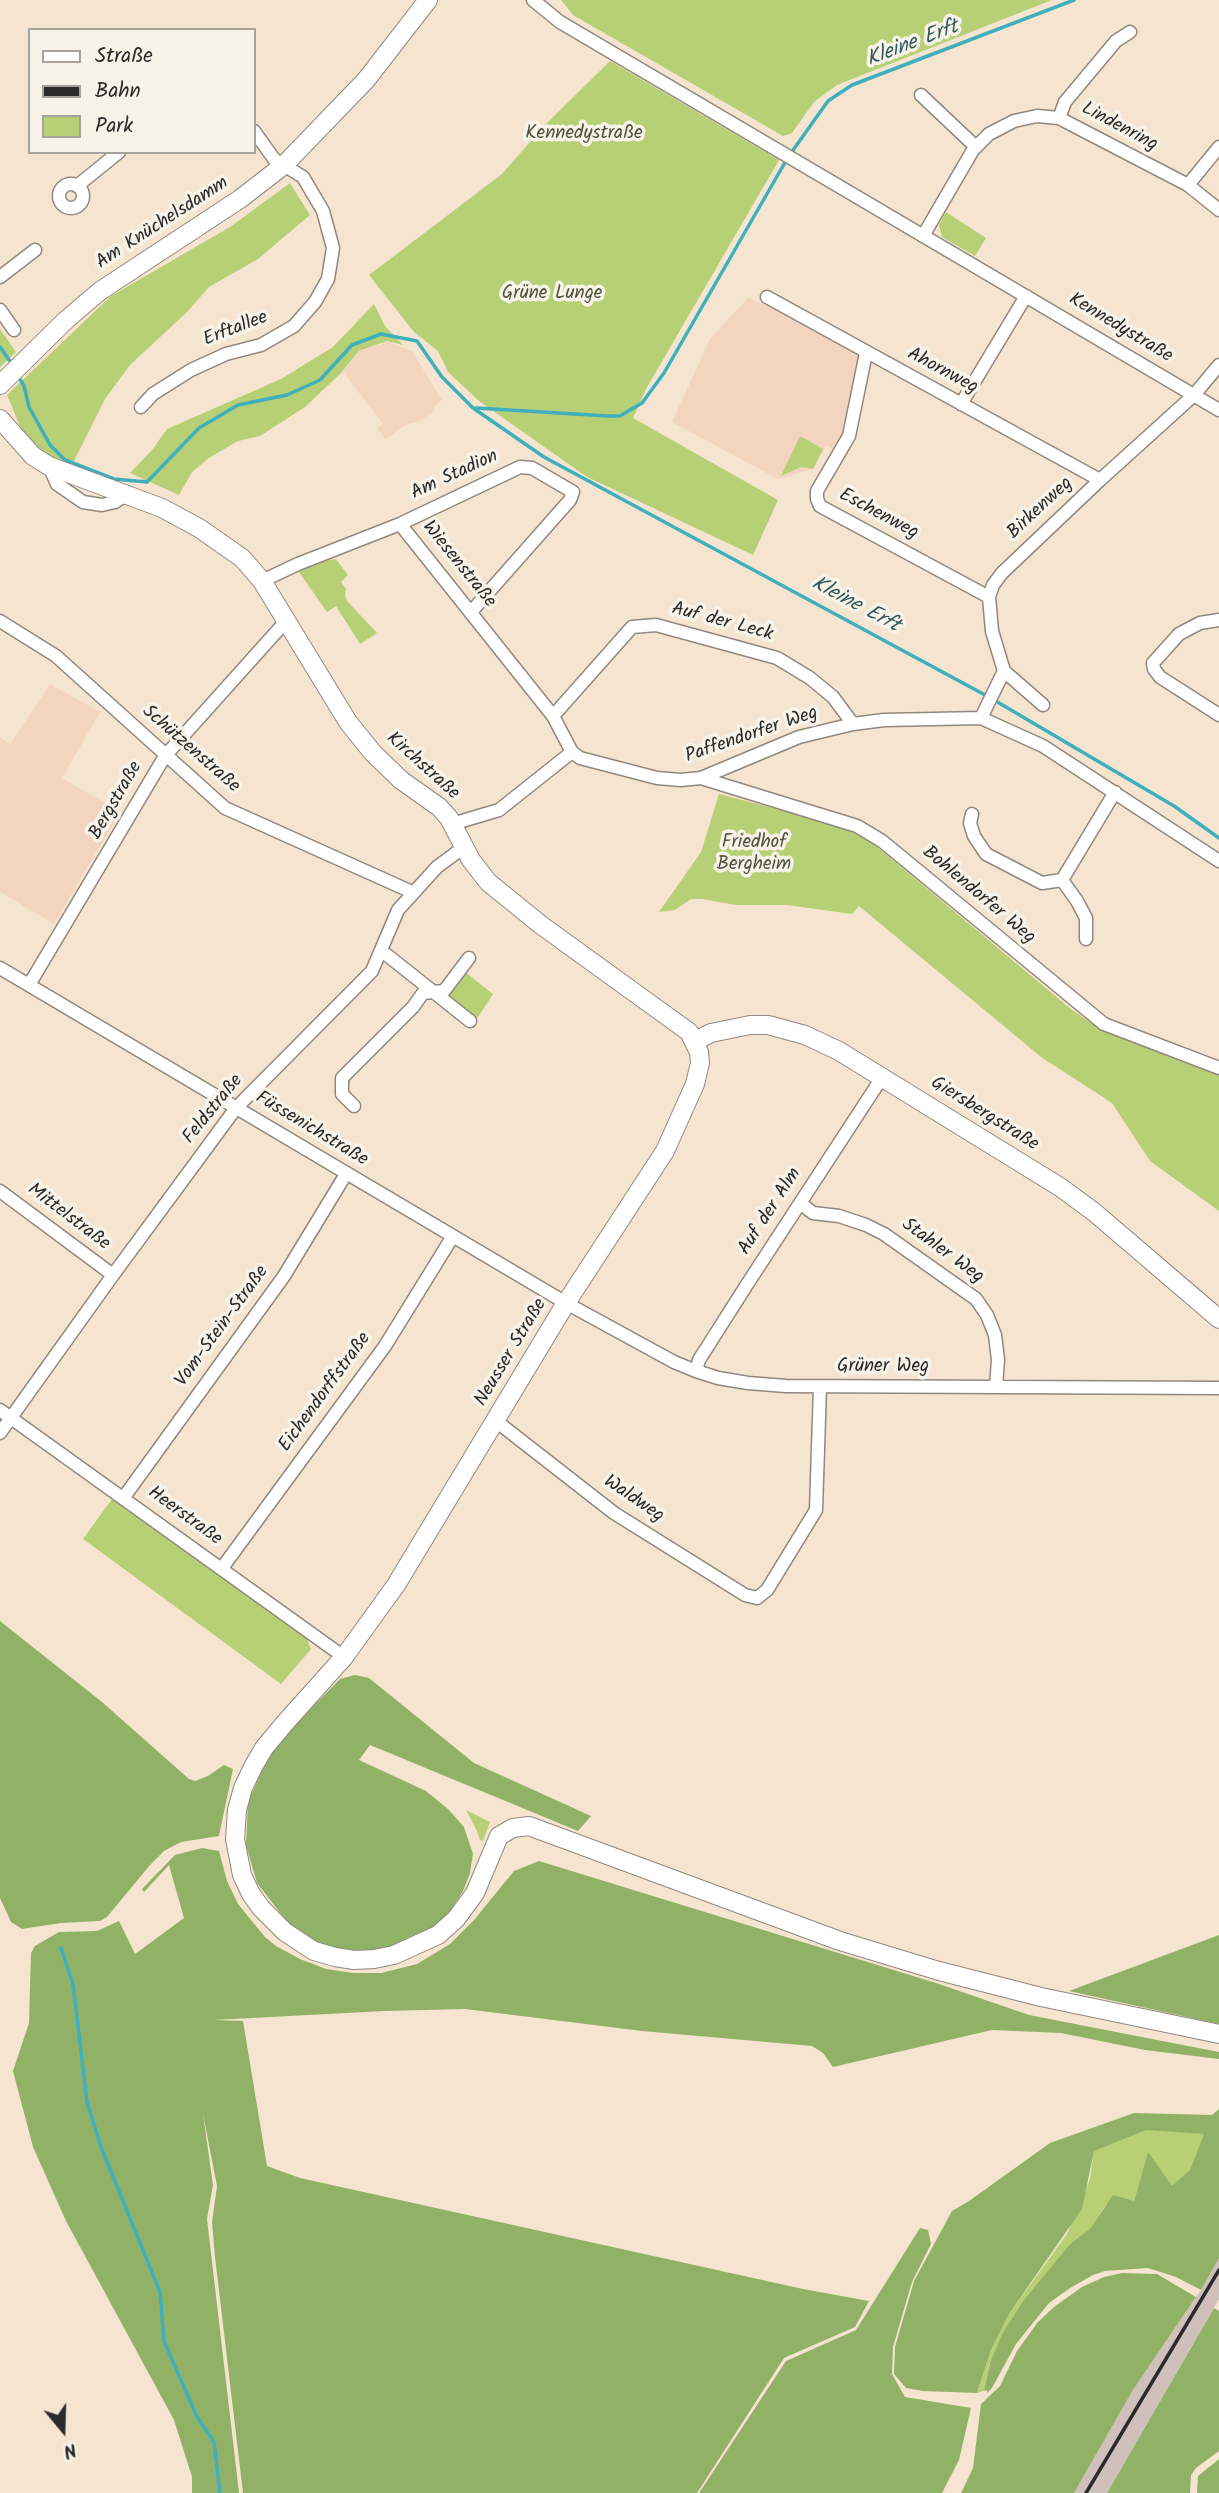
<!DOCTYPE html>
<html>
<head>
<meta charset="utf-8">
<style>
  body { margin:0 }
  #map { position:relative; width:1219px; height:2493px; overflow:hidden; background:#f5e5d0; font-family:Kalam,sans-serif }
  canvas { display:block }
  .legend { position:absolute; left:28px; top:28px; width:228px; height:126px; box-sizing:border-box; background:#f7f3e8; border:2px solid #a5a39c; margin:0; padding:9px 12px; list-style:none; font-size:21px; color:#2b2b2b }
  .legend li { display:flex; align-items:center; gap:14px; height:35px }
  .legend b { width:35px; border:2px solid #a5a39c }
  .north { position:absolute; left:28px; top:2395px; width:70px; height:70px; -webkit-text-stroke:5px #f7f3e8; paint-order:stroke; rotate:161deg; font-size:19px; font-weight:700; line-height:28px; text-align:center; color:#2b2b2b }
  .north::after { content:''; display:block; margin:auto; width:24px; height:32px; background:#2b2b2b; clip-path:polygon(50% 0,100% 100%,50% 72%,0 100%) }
</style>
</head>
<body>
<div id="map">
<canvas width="1219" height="2493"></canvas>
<ul class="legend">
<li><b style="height:9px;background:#fff"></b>Straße</li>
<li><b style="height:9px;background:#2b2b2b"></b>Bahn</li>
<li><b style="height:19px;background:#b7d075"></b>Park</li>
</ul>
<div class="north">N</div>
</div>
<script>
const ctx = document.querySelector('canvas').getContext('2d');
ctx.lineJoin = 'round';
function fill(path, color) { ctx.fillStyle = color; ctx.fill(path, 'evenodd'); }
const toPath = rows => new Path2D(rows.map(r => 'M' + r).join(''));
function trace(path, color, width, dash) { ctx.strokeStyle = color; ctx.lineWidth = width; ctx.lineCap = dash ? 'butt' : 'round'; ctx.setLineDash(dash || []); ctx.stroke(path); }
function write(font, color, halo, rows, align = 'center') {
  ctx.font = font + ' Kalam,sans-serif'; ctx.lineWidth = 7; ctx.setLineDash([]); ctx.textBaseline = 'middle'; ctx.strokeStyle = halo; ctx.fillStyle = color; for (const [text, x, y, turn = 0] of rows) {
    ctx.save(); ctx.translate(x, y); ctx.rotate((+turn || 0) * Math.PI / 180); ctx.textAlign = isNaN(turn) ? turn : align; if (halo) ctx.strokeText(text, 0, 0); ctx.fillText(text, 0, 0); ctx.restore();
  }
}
fill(toPath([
  [748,298,810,324,860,355,844,430,834,449,826,445,813,469,778,479,672,422,710,339],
  [388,342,412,351,442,400,433,407,435,410,418,422,407,424,385,439,377,428,383,424,343,372,360,351],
  [50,684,100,712,62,778,120,812,54,924,0,892,0,738,10,744]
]), '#f3d4bf');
fill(toPath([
  [1219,2258,1219,2299,1107,2493,1074,2493,1133,2390,1201,2290]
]), '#cfc0bb');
fill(toPath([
  [561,0,1052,0,837,85,814,102,792,133,783,136,573,15],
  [610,61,779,160,646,389,633,418,778,500,753,555,587,477,479,401,448,372,438,351,414,332,369,275,502,174,543,127],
  [290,183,310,215,258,259,209,287,187,312,130,365,105,399,72,465,54,459,25,438,7,395,111,296,230,227],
  [946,212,986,238,975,256,942,237,939,225],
  [374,304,385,326,403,345,387,341,359,351,341,373,305,407,260,436,238,441,209,458,192,472,179,495,130,473,152,450,167,429,281,379,333,347],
  [0,329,16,352,0,367],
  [800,436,823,449,813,469,801,467,781,476],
  [336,559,348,575,341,582,346,589,345,595,347,601,377,633,360,644,336,606,327,612,299,572,317,562],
  [719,794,838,825,869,840,1072,1010,1095,1025,1219,1069,1219,1211,1150,1161,1112,1103,1041,1057,859,906,852,914,787,905,736,905,702,899,691,899,675,910,659,912,701,852],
  [464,971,493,994,476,1020,447,997],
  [115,1495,305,1634,311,1649,281,1684,83,1539],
  [466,1810,490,1822,483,1841,480,1840,477,1831],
  [1146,2129,1205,2134,1190,2171,1172,2187,1148,2153,1134,2201,1105,2206,1090,2230,1071,2243,990,2363,984,2391,977,2393,991,2350,1009,2314,1067,2234,1090,2179,1094,2150]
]), '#b7d075');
fill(toPath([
  [0,1621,102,1702,189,1779,195,1781,208,1776,224,1765,233,1769,219,1836,181,1842,164,1851,150,1865,107,1917,100,1921,61,1923,22,1929,11,1922,0,1898],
  [355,1675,369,1678,474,1763,591,1816,578,1831,370,1745,359,1760,426,1791,448,1809,464,1827,473,1854,470,1873,463,1891,450,1911,433,1928,382,1952,352,1953,323,1947,288,1923,257,1883,246,1845,248,1802,266,1762,284,1736,340,1679],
  [202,1848,219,1851,227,1881,238,1904,265,1937,276,1946,300,1959,326,1969,353,1973,381,1973,417,1964,450,1944,474,1920,514,1871,539,1861,936,1983,1029,2015,1219,2052,1219,2059,1145,2050,1061,2033,992,2030,833,2067,823,2053,812,2046,642,2031,465,2009,384,2011,214,2020,243,2021,267,2166,300,2178,803,2289,869,2301,855,2327,784,2358,697,2493,243,2493,215,2257,212,2222,217,2186,203,2114,213,2185,207,2219,239,2493,192,2493,192,2477,174,2420,66,2221,33,2147,13,2071,29,2023,31,1953,35,1946,59,1932,97,1931,119,1921,135,1954,184,1918,169,1865,144,1892,142,1889,175,1855],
  [1219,1935,1219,2024,1069,1991],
  [1219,2109,1219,2258,1201,2290,1176,2277,1148,2268,1105,2271,1093,2275,1070,2288,1049,2303,1016,2344,992,2388,987,2393,987,2390,984,2391,990,2363,1002,2334,1024,2300,1071,2243,1090,2229,1113,2195,1134,2201,1148,2152,1172,2186,1190,2170,1204,2134,1146,2130,1094,2151,1082,2209,1009,2314,991,2350,977,2393,923,2391,906,2388,894,2374,895,2347,914,2281,952,2211,969,2201,1050,2143,1134,2113,1212,2115],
  [920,2228,928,2230,931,2244,912,2282,893,2347,892,2374,905,2397,971,2408,959,2460,942,2493,699,2493,786,2361,856,2330],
  [1122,2273,1157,2274,1196,2297,1133,2390,1074,2493,961,2493,973,2468,981,2404,1000,2386,1017,2351,1038,2322,1054,2307,1082,2287,1104,2277],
  [1214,2308,1219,2311,1219,2451,1196,2468,1191,2475,1190,2493,1107,2493],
  [1219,2459,1219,2493,1197,2493,1198,2476]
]), '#91b266');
trace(toPath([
  [791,153,828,101,852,85,1074,0],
  [0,347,12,364],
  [17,374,24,386,29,407,50,445,65,460,114,479,147,482,199,428,238,405,287,395,320,380,352,345,381,334,417,341,442,377,473,408,544,457,987,696],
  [476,408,608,416,620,416,642,403,664,373,787,159],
  [994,700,1174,806,1219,838],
  [61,1948,73,1984,87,2102,101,2147,160,2292,164,2341,197,2417,214,2442,220,2493]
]), '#3fafbb', 3.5);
const street = toPath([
  [533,0,560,22,1219,410],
  [921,95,976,147],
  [1059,118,1065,102,1116,41,1130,32],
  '59 196a12 12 0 1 1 24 0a12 12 0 1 1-24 0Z',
  [1188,185,1219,147],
  [77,186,119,152],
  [923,236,973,150,989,134,1014,121,1037,116,1059,118,1188,185,1219,210],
  [0,277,35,250],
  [767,297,1100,480],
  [0,310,14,330],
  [866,353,849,436,817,491,817,499,820,506,989,597],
  [961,404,1026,296],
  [141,407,153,394,191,370,226,354,261,345,294,326,315,302,328,279,333,248,323,211,303,177,274,159,254,131],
  [49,466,57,484,83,502,102,505,115,502,127,494],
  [400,524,553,716,572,752,580,758,657,778,681,780,701,778,799,737,853,724,884,720,981,718,1043,746,1219,861],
  [262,581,298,564,400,524,520,467,532,468,573,492,570,500,471,612],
  [1219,620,1200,623,1179,634,1153,663,1154,669,1160,677,1219,715],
  [0,621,56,656,225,808,412,892],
  [1004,671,1043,705],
  [553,716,632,627,656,625,777,658,810,678,833,697,853,724],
  [981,718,1004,671,992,631,989,597,993,585,1002,573,1100,480,1194,395,1219,365],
  [701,778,857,826,882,841,1104,1024,1219,1068],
  [972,814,970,823,974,836,986,854,1042,883,1062,880],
  [452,824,499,810,572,752],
  [1086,939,1086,918,1077,901,1062,880,1115,792],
  [380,952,387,955,470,1021],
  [0,968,566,1303,674,1362,696,1371,718,1378,748,1383,786,1386,1219,1388],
  [29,985,165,756,287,620],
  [354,1106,342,1094,342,1078,413,1007,423,993,444,991,469,958],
  [0,1191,113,1275],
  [800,1203,813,1213,839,1216,866,1225,884,1234,976,1299,987,1315,995,1335,998,1360,996,1387],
  [696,1371,699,1360,746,1286,883,1076],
  [0,1410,344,1657],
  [496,1421,614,1513,745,1595,757,1598,767,1590,816,1510,820,1387],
  [0,1433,113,1275,236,1108,372,971,398,910,437,867,464,847],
  [124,1497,284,1276,346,1174],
  [222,1568,385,1346,453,1236]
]);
const secondary = toPath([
  [0,385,66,320,100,291,240,199,284,165,366,80,428,0],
  [0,419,33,456,49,466,162,508,199,528,242,558,262,581,348,722,373,753,401,780,439,807,449,818,471,860,488,882,541,925,689,1032,699,1052,700,1063,695,1084,665,1151,566,1303,396,1585,344,1657,284,1724,264,1748,253,1767,243,1788,237,1810,235,1839,242,1875,251,1894,261,1908,285,1932,314,1951,335,1957,354,1960,374,1959,394,1955,438,1935,456,1919,475,1893,499,1836,513,1828,529,1826,840,1941,939,1971,1041,1997,1219,2034],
  [695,1041,711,1033,750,1025,768,1025,805,1035,839,1051,1060,1187,1094,1212,1219,1319]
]);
trace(street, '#90887e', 15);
trace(secondary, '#90887e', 20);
trace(street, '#fff', 12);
trace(secondary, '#fff', 18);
trace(toPath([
  [1086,2493,1219,2270]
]), '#2b2b2b', 3.5);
write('19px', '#2b2b2b', '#f7f3e8', [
  ["Lindenring",1119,128,28],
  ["Am Knüchelsdamm",163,224,-33],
  ["Kennedystraße",1120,329,31],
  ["Erftallee",236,330,-21],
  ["Ahornweg",942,372,28],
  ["Am Stadion",455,476,-25],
  ["Birkenweg",1041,509,-43],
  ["Eschenweg",878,515,28],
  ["Wiesenstraße",458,565,51],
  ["Auf der Leck",722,623,15],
  ["Paffendorfer Weg",752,736,-19],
  ["Schützenstraße",190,750,41],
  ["Kirchstraße",422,767,42],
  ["Bergstraße",117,801,-60],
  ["Bohlendorfer Weg",978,896,40],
  ["Feldstraße",214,1110,-51],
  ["Giersbergstraße",984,1115,32],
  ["Füssenichstraße",311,1130,31],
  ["Auf der Alm",771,1212,-57],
  ["Mittelstraße",68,1218,37],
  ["Stahler Weg",942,1252,36],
  ["Vom-Stein-Straße",223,1327,-54],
  ["Neusser Straße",512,1353,-59],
  ["Grüner Weg",883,1368],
  ["Eichendorffstraße",326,1393,-54],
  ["Waldweg",633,1500,34],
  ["Heerstraße",184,1517,36]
]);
write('19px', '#4e543e', '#f7f3e8', [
  ["Kennedystraße",584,135],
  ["Grüne Lunge",552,295],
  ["Friedhof",754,844],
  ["Bergheim",754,866]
]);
write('italic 21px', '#32595d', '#f7f3e8', [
  ["Kleine Erft",913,45,-21],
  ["Kleine Erft",855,606,28]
]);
</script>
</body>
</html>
